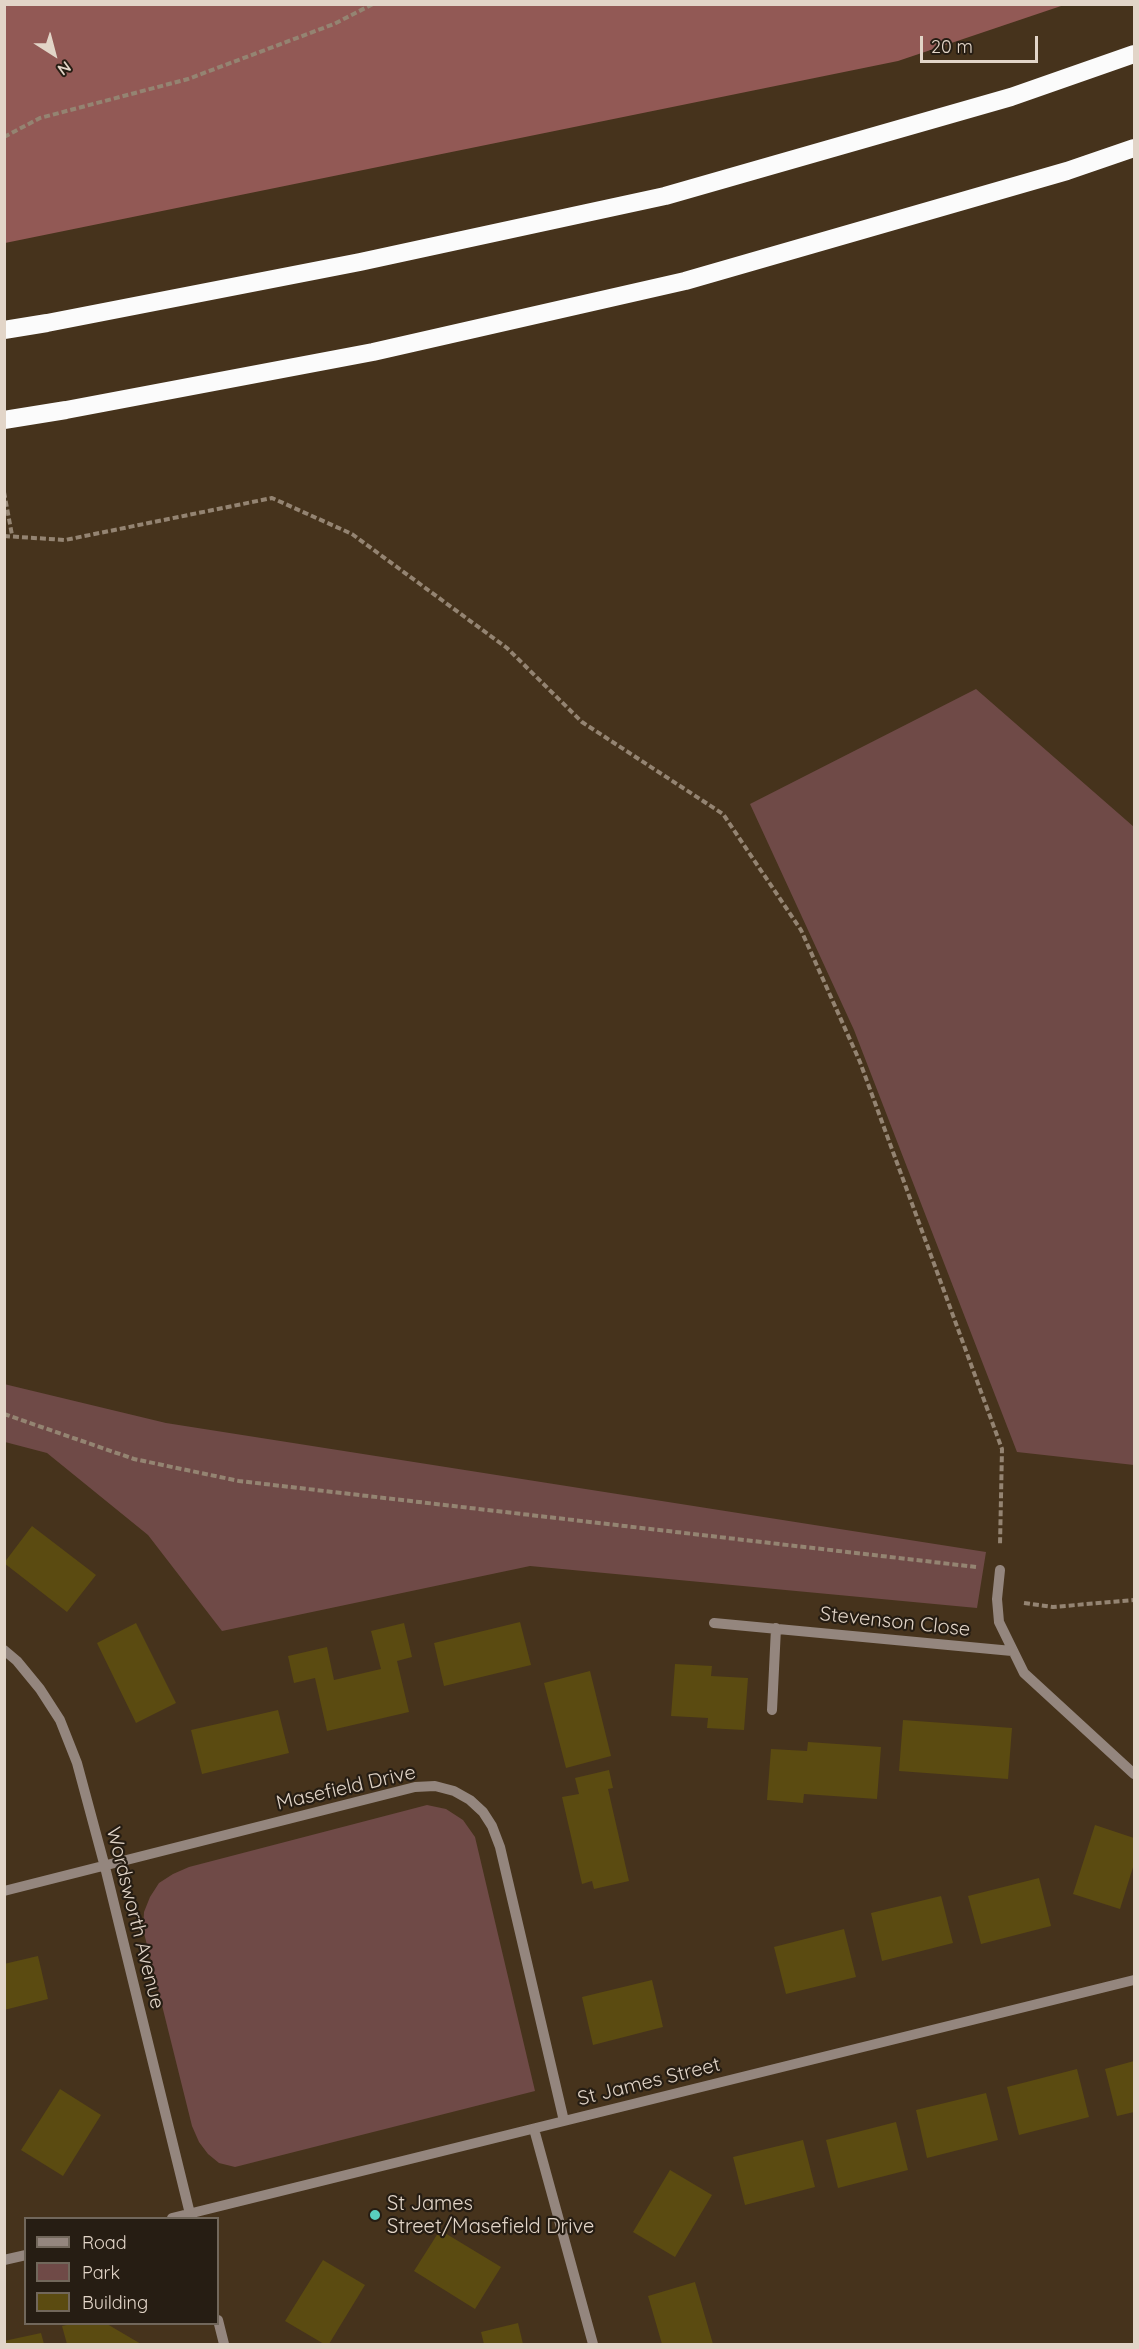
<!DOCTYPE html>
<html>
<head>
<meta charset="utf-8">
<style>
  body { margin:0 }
  #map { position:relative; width:1139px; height:2349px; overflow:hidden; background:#46331c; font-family:Quicksand,sans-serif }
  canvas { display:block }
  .frame { position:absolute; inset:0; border:6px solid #e2d5c8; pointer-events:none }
  .legend { position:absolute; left:24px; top:2217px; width:195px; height:108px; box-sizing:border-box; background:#261d13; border:2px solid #71675b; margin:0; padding:8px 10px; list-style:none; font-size:18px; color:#e2d5c8 }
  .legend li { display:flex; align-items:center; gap:12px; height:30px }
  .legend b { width:30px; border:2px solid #71675b }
  .north { position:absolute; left:24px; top:24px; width:60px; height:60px; -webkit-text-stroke:4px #261d13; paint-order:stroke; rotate:144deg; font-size:16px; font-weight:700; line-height:24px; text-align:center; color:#e2d5c8 }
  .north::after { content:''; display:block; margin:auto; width:21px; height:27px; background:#e2d5c8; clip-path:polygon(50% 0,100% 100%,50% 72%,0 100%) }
  .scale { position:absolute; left:920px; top:36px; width:118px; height:27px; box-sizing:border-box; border:3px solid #e2d5c8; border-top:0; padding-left:8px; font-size:18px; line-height:21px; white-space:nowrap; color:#e2d5c8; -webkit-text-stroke:4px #261d13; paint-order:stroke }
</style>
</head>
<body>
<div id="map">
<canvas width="1139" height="2349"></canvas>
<div class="frame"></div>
<ul class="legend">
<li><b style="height:8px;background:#94867e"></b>Road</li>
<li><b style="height:16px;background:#6f4a47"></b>Park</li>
<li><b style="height:16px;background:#5b4b11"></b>Building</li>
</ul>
<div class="north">N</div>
<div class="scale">20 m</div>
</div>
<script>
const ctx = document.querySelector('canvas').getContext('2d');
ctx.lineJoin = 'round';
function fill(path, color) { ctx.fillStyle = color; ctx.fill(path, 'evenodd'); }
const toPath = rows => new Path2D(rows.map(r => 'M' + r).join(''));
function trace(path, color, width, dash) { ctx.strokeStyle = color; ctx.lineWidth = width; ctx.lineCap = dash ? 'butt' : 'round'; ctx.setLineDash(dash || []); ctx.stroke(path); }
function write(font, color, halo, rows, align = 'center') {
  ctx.font = font + ' Quicksand,sans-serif'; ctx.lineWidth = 4.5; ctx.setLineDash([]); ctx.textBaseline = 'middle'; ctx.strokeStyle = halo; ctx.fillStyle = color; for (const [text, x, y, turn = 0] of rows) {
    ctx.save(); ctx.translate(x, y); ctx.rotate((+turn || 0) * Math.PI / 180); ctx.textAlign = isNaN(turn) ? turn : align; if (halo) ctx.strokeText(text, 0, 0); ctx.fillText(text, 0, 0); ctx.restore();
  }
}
fill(toPath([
  [976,689,1134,827,1134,1465,1017,1452,854,1030,750,804],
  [4,1384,166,1423,986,1552,977,1608,530,1566,222,1631,148,1535,47,1453,5,1442],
  [427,1805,446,1809,463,1820,475,1837,535,2091,235,2167,219,2163,208,2154,199,2142,192,2126,143,1929,144,1912,150,1897,159,1883,173,1874,189,1867]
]), '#6f4a47');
fill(toPath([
  [5,4,1064,4,1064,5,898,61,5,243]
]), '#925955');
fill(toPath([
  [32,1526,96,1575,67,1612,4,1563],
  [520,1622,531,1665,444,1686,434,1643],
  [136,1623,176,1703,136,1723,97,1643],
  [404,1623,412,1657,397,1661,409,1712,327,1731,315,1678,294,1683,288,1656,327,1647,334,1680,381,1669,371,1631],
  [675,1664,712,1666,711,1676,748,1678,744,1730,707,1728,708,1718,671,1716],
  [590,1671,611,1756,566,1768,544,1683],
  [278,1710,289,1753,202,1774,191,1730],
  [903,1720,1012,1728,1008,1779,899,1771],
  [808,1742,881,1747,877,1799,804,1794,803,1803,767,1800,771,1749,807,1751],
  [609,1770,613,1788,608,1789,629,1881,594,1889,592,1881,582,1884,562,1797,579,1794,575,1778],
  [1095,1825,1134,1838,1134,1864,1120,1909,1073,1894],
  [1039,1878,1051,1926,981,1944,968,1896],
  [941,1896,953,1943,882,1961,871,1913],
  [844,1929,856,1977,786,1994,774,1947],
  [38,1956,48,1999,4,2010,4,1964],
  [652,1980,663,2027,593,2045,582,1997],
  [1134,2061,1134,2112,1117,2116,1105,2069],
  [1077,2069,1089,2117,1019,2135,1007,2087],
  [60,2089,101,2115,63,2176,21,2150],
  [986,2093,998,2140,927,2158,916,2110],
  [896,2122,908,2170,838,2188,826,2140],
  [803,2140,815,2187,745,2205,733,2157],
  [670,2170,712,2195,675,2257,633,2232],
  [440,2230,501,2267,475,2309,414,2271],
  [323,2260,365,2285,329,2344,324,2344,285,2321],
  [695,2282,713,2344,662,2344,648,2296],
  [518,2323,523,2344,484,2344,481,2332],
  [71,2324,107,2324,141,2344,67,2344,62,2326],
  [41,2333,44,2344,4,2344,4,2341]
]), '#5b4b11');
trace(toPath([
  [4,137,40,118,188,79,334,24,373,4],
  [4,492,12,535],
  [4,536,65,540,272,498,352,534,507,648,582,722,723,814,801,930,860,1062,1002,1449,1000,1545],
  [4,1414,134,1459,239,1481,976,1567],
  [1024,1603,1053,1607,1134,1600]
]), '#948472', 4, [6, 3]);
trace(toPath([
  [1000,1570,997,1599,999,1622,1024,1673,1134,1774],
  [714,1623,1012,1651],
  [4,1650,17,1661,40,1689,60,1720,77,1763,105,1867,191,2218],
  [772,1710,776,1628],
  [4,1891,415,1787,435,1786,454,1791,470,1800,483,1812,492,1826,500,1847,564,2121],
  [534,2129,593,2344],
  [172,2218,1134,1980],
  [4,2260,26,2255],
  [218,2320,224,2344]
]), '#94867e', 10);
trace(toPath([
  [4,330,47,323,360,262,665,196,1011,97,1134,54],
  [4,420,66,410,373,352,685,281,1067,171,1134,148]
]), '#fbfbfb', 18);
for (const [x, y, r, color] of [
  [375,2215,6,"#59cebe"]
]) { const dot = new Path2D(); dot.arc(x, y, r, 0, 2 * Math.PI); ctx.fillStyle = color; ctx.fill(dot); trace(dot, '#261d13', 2); }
write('20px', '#e2d5c8', '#261d13', [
  ["Stevenson Close",895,1622,6],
  ["Masefield Drive",346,1788,-13],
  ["Wordsworth Avenue",135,1918,76],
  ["St James Street",649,2082,-14]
]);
write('20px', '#e2d5c8', '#261d13', [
  ["St James",387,2204],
  ["Street/Masefield Drive",387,2227]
], 'left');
</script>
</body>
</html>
